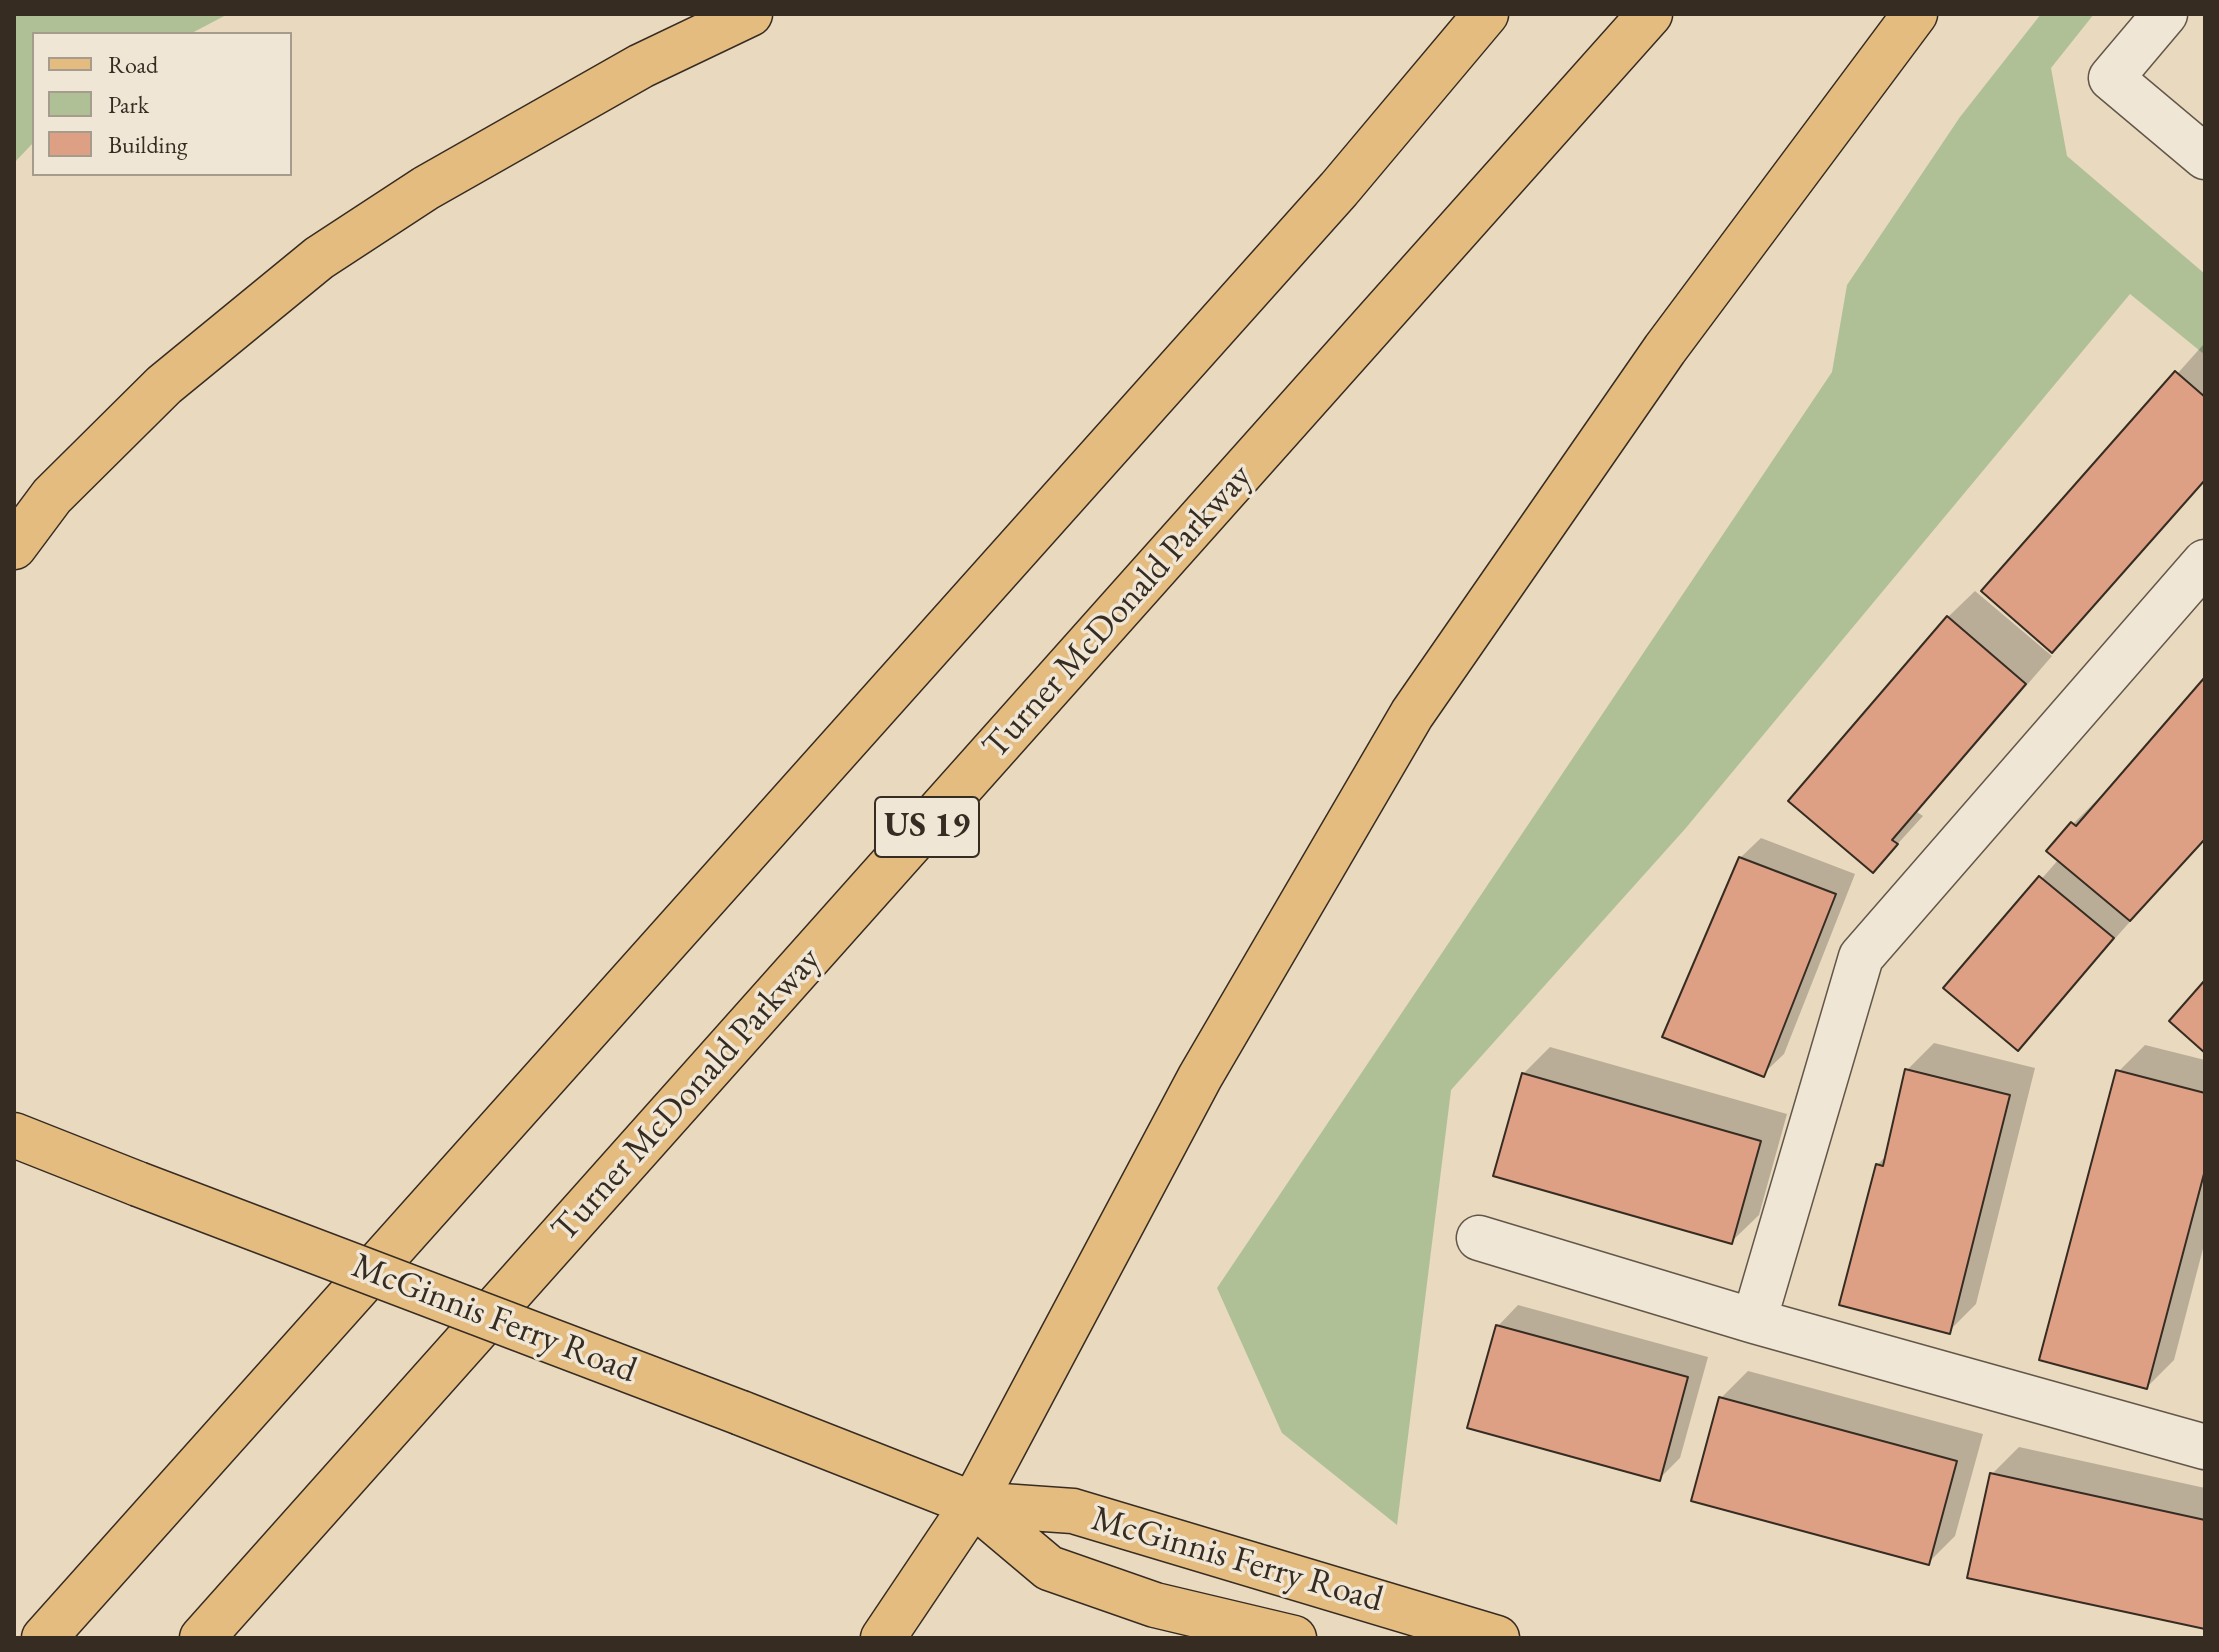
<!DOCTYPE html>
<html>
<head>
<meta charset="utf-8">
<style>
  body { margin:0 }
  #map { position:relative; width:2219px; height:1652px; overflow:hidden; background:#e8d9bf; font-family:"EB Garamond",serif }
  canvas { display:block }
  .frame { position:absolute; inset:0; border:16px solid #372c22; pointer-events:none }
  .legend { position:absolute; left:32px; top:32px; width:260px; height:144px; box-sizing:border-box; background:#f0e6d5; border:2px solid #a69c8d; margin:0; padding:10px 14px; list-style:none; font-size:24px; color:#372c22 }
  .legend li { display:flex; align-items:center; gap:16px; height:40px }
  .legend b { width:40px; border:2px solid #a69c8d }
</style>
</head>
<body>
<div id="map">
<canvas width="2219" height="1652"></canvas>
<div class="frame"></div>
<ul class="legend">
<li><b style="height:10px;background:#e4bc80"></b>Road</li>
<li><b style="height:22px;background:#b0c096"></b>Park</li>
<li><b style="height:22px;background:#dda085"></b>Building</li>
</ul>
</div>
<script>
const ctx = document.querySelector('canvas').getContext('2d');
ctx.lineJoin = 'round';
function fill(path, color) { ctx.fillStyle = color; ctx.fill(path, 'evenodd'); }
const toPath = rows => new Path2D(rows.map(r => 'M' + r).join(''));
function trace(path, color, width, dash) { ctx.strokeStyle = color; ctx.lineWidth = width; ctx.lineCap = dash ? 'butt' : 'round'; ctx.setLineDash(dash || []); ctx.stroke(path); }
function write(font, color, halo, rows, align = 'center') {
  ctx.font = font + ' "EB Garamond",serif'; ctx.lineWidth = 7; ctx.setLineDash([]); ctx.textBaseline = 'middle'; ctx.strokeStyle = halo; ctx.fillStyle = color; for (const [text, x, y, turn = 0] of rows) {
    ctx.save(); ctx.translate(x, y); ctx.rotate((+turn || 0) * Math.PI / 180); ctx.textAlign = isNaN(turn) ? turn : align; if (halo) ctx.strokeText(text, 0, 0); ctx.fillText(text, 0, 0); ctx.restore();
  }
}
fill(toPath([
  [14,14,228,14,190,34,34,34,34,142,14,163],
  [2041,14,2094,14,2051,68,2067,156,2205,274,2205,355,2130,294,1685,829,1451,1090,1397,1525,1282,1433,1217,1288,1832,372,1847,285,1960,117]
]), '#b0c096');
fill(toPath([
  [2203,345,2205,481,2052,650,1984,590],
  [1975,591,2052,656,1917,812,1923,816,1873,871,1948,617],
  [2205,680,2205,837,2018,1048,1946,988,2059,859,2073,824,2100,797,2102,799],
  [1761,838,1855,874,1784,1054,1763,1074,1740,858],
  [1934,1043,2035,1068,1976,1304,1949,1331,1877,1165,1887,1155,1907,1070],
  [2145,1045,2205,1060,2205,1241,2174,1360,2147,1387,2118,1072],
  [1550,1047,1787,1114,1759,1215,1732,1241,1523,1074],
  [1518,1305,1708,1357,1680,1458,1659,1479,1498,1326],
  [1748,1371,1983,1434,1955,1536,1928,1563,1721,1398],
  [2019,1447,2205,1488,2205,1627,1992,1474]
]), '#0003');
const building = toPath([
  [2175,371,2205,397,2205,480,2052,653,1981,591,2175,371],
  [1947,616,2026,684,1892,840,1898,844,1873,873,1788,801,1947,616],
  [2205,677,2205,839,2130,921,2046,851,2071,822,2076,826,2205,677],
  [1739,857,1836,894,1764,1077,1662,1037,1739,857],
  [2039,876,2114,938,2018,1051,1943,988,2039,876],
  [2205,980,2205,1053,2169,1021,2205,980],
  [1905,1069,2010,1095,1950,1334,1839,1305,1876,1164,1883,1166,1905,1069],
  [2116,1070,2205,1093,2205,1170,2147,1389,2039,1360,2116,1070],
  [1522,1073,1761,1141,1732,1244,1493,1176,1522,1073],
  [1496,1325,1688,1377,1660,1481,1467,1428,1496,1325],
  [1719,1397,1957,1461,1929,1565,1691,1501,1719,1397],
  [1990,1473,2205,1520,2205,1629,1967,1578,1990,1473]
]);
fill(building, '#dda085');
trace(building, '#372c22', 2);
const minor = toPath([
  [2165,14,2111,78,2205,157],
  [1479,1238,1754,1321,2205,1447],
  [1754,1321,1861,957,2205,562]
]);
const major = toPath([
  [14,1135,138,1184],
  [741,1413,973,1504,1073,1511,1497,1638],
  [973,1504,1049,1568,1155,1605,1294,1638]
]);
const highway = toPath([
  [14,547,52,496,164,385,319,258,426,188,641,66,750,14],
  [44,1638,1339,189,1486,14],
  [202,1638,1650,14],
  [883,1638,973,1504,1200,1077,1412,714,1665,349,1915,14]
]);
trace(minor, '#635749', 47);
trace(major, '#372c22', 47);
trace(highway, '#372c22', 47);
trace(minor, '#f0e6d5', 44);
trace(major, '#e4bc80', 44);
trace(highway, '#e4bc80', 44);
const majorBridge = toPath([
  [138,1184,741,1413]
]);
trace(majorBridge, '#372c22', 47, []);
trace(majorBridge, '#e4bc80', 44);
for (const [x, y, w] of [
  [927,827,104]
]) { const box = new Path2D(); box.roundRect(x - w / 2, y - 30, w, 60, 6); ctx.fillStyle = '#f0e6d5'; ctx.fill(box); trace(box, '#372c22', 2); }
write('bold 34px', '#372c22', null, [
  ["US 19",927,827]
]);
write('36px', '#372c22', '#f0e6d5', [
  ["Turner McDonald Parkway",1118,612,-48],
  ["Turner McDonald Parkway",687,1095,-48],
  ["McGinnis Ferry Road",494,1319,21],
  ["McGinnis Ferry Road",1237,1560,16]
]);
</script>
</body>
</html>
